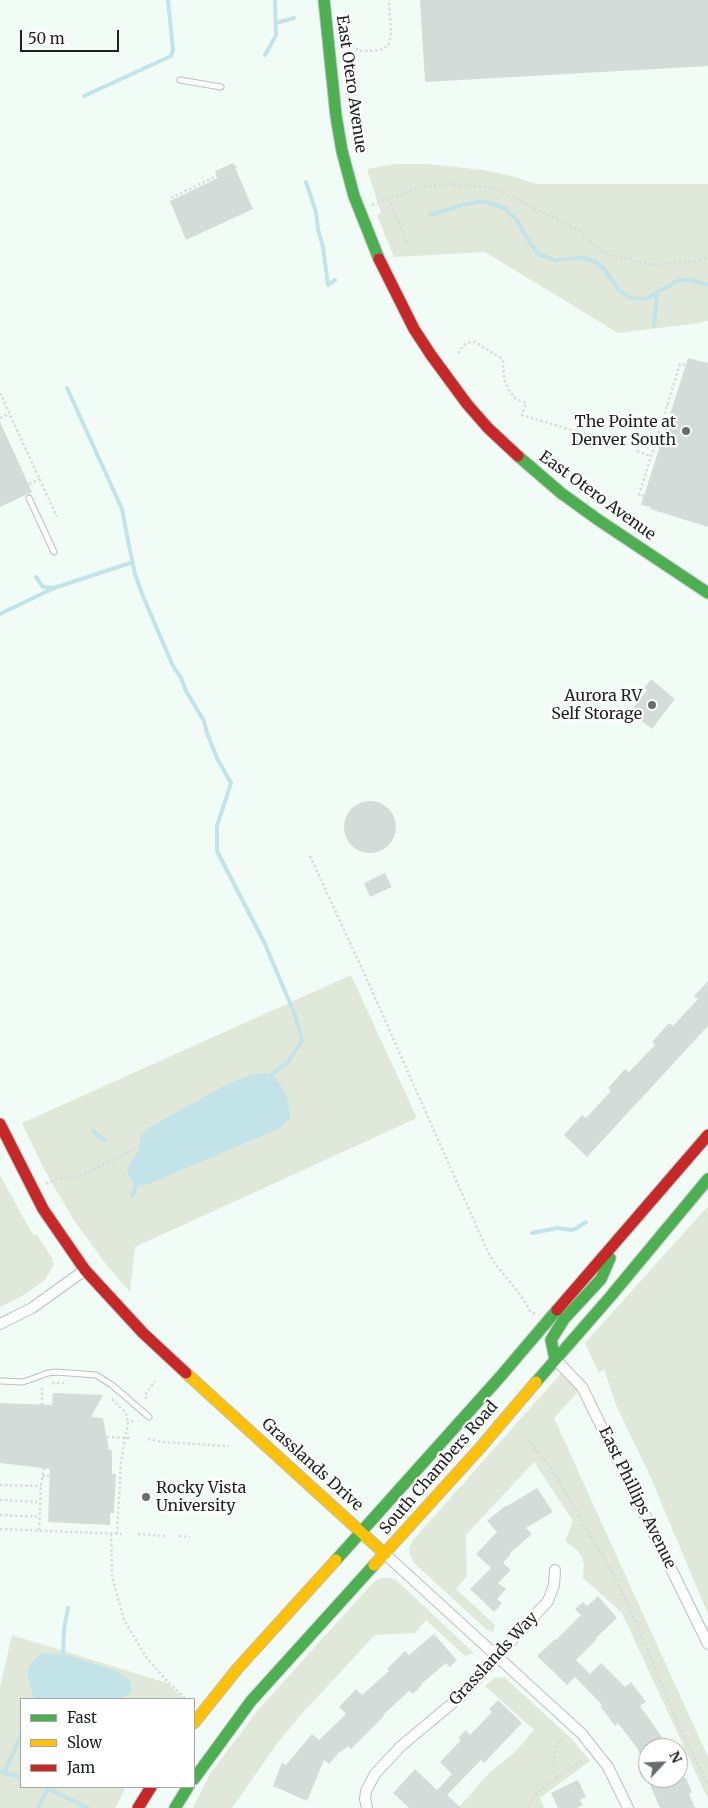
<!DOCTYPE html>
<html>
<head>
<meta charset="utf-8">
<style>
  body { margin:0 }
  #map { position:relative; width:708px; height:1808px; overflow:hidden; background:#f2fcf7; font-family:Merriweather,serif }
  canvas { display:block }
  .legend { position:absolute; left:20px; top:1698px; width:175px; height:90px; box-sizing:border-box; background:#fff; border:1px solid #a5a7a6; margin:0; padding:6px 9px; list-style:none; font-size:15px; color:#1d2220 }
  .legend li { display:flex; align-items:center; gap:10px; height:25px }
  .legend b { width:25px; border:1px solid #a5a7a6 }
  .north { position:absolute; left:638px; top:1738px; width:50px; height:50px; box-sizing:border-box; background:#fff; border:1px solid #a5a7a6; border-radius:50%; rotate:65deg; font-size:14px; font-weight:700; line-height:20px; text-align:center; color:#1d2220 }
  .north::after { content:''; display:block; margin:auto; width:18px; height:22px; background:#686e6b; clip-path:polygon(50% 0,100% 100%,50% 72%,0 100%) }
  .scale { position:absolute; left:20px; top:30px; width:99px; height:22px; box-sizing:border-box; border:2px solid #1d2220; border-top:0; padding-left:6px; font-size:15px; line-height:18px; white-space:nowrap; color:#1d2220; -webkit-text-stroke:4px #fff; paint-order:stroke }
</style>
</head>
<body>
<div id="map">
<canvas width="708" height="1808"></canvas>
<ul class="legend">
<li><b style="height:6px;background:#4caf50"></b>Fast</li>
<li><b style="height:6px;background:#ffc107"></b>Slow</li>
<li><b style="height:6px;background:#c62828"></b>Jam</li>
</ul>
<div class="north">N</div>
<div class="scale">50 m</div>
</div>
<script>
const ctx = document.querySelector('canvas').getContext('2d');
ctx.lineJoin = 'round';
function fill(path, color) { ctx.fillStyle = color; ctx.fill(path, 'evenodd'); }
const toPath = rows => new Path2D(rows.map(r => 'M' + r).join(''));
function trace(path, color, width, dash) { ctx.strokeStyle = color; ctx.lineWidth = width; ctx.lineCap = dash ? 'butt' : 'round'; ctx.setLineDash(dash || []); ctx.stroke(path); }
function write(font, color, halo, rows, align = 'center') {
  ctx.font = font + ' Merriweather,serif'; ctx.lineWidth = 4.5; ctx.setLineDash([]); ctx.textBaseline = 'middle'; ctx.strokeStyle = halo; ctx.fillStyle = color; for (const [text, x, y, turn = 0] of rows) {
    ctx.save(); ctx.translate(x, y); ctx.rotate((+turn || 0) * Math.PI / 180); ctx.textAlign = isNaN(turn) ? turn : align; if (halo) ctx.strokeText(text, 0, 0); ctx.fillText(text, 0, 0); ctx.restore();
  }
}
fill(toPath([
  [395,164,427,164,483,170,508,175,537,184,708,184,708,320,700,323,618,333,485,252,394,257,377,215,381,213,367,169],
  [351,975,417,1118,135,1247,130,1292,105,1263,73,1219,44,1169,22,1123],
  [0,1175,33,1235,37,1235,52,1258,54,1264,45,1280,24,1295,0,1307],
  [708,1206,708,1614,650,1476,616,1405,604,1369,599,1373,585,1343],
  [564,1370,578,1386,576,1394,554,1418,708,1757,708,1799,622,1613,583,1578,584,1564,581,1556,577,1550,565,1541,573,1521,534,1462,466,1535,467,1576,456,1589,495,1625,493,1632,487,1630,414,1563,410,1554,409,1548,413,1540],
  [382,1578,390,1578,397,1581,474,1653,465,1656,426,1620,415,1633,376,1635,372,1638,298,1718,276,1745,232,1808,193,1808,210,1774,258,1710,369,1587,376,1580],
  [12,1635,167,1683,183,1698,21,1699,21,1787,126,1787,115,1808,0,1808,0,1687],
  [504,1677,572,1739,590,1761,540,1798,544,1808,458,1808,490,1772,514,1753,534,1730,485,1686,494,1678]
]), '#e0e8d9');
fill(toPath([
  [266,1073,277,1079,287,1097,290,1118,280,1128,151,1183,138,1186,134,1198,130,1196,134,1183,129,1177,127,1169,139,1149,140,1138,147,1129,222,1087,250,1075],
  [47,1653,67,1655,114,1670,130,1680,131,1688,129,1694,121,1699,34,1699,28,1676,28,1669,33,1661,39,1655]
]), '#c2e3e8');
trace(toPath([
  [276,23,294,18],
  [265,55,276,35,275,0],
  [84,96,171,56,173,50,168,0],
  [306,182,316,212,318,229,323,247,328,285,335,280],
  [430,215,462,205,478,202,486,202,504,208,517,220,531,245,540,255,554,260,583,258,596,262,604,269,619,290,630,298,646,299,679,280,690,280,708,285],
  [654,326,657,294],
  [67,388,122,509,128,541,135,574,142,594,173,666,181,678,186,691,204,721,207,733,217,758,231,783,217,826,217,851,265,944,295,1015,302,1040,288,1062,267,1078],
  [36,577,43,587,54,588,133,562],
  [0,614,52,589],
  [93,1131,105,1141],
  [532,1233,558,1228,571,1230,575,1229,586,1222],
  [63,1658,64,1629,68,1608],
  [0,1772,21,1777],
  [4,1773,21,1735],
  [45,1787,88,1808],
  [39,1806,48,1789]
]), '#c2e3e8', 4);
fill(toPath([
  [420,0,708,0,708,66,425,82],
  [233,163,253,209,186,240,170,201,218,178,215,171],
  [688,358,708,363,708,527,650,509,651,507,641,505],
  [0,422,32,492,0,507],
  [651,679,675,699,652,729,630,712,647,690,644,688],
  '344 827a26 26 0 1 1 52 0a26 26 0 1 1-52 0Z',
  [385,873,392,887,370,897,364,883],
  [708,981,708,1026,587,1157,564,1135,582,1115,586,1118,611,1091,608,1088,625,1069,629,1072,655,1045,652,1042,669,1023,673,1026,698,999,694,996],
  [53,1393,103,1395,91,1417,103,1418,109,1450,112,1450,112,1474,116,1474,114,1513,110,1513,110,1525,48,1522,50,1469,0,1463,0,1403,52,1405],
  [537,1488,553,1512,526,1528,532,1534,510,1553,511,1554,503,1563,511,1570,498,1583,506,1589,497,1599,502,1603,494,1612,470,1589,491,1568,476,1554,497,1532,487,1521,506,1505,507,1506],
  [598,1596,617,1618,596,1638,597,1639,576,1660,590,1674,601,1663,625,1687,631,1682,646,1702,640,1706,670,1748,648,1748,648,1771,637,1748,618,1723,615,1726,600,1706,602,1705,575,1677,567,1685,537,1656,555,1639,556,1640,581,1615,575,1609,583,1602,587,1606],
  [434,1634,457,1660,450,1667,446,1663,421,1684,422,1685,413,1694,409,1691,383,1715,384,1716,351,1749,348,1746,341,1752,340,1751,329,1764,324,1760,307,1801,273,1786,282,1763,286,1765,312,1734,319,1740,346,1714,339,1707,356,1689,362,1695,389,1671,387,1669,405,1651,409,1655],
  [498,1700,522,1723,484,1763,481,1760,447,1795,461,1808,409,1808,393,1793,415,1769,437,1790,452,1774,440,1762,461,1740,458,1738,466,1730,470,1735,492,1712,489,1709],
  [647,1778,686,1778,692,1792,689,1794,695,1808,660,1808],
  [578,1780,586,1797,580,1800,583,1805,577,1808,558,1808,551,1793]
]), '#d4dcd9');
const lane = toPath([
  [180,80,221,87],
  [29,498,54,552],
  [0,1381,23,1382,48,1373,56,1372,96,1375,112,1385,149,1417]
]);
const street = toPath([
  [0,1324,32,1308,85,1270],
  [555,1359,582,1387,708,1644],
  [385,1554,582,1734,608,1767,628,1808],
  [367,1808,365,1799,366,1791,375,1774,401,1746,461,1696,548,1601,554,1585,555,1570]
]);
const fast = toPath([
  [324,0,336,116,342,151,354,196,379,259],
  [518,456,561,493,597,519,708,593],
  [555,1359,551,1340,564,1319,601,1279,610,1258],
  [536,1382,610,1297,708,1179],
  [336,1560,500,1377,557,1310],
  [194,1779,251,1701,374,1565],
  [175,1808,188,1787]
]);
const slow = toPath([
  [186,1373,385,1554],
  [374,1565,480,1448,536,1382],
  [194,1723,238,1668,336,1560]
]);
const jam = toPath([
  [379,259,414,329,431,355,467,404,488,428,518,456],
  [0,1124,43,1209,85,1270,143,1333,186,1373],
  [557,1310,708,1135],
  [138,1808,151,1787]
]);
trace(lane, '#bac1bd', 7);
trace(street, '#bac1bd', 12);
trace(fast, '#bac1bd', 13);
trace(slow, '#bac1bd', 13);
trace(jam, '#bac1bd', 13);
trace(toPath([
  [352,45,356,49,363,51,380,50,388,46,391,36,389,0],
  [171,198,237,166],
  [388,199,409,246],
  [372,205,422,187,449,184,485,187,496,189,580,231,600,250,611,255,652,265,700,260,708,257],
  [458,353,466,343,475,342,501,358,503,362,504,379,508,389,516,399,526,403,522,415,624,446],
  [0,393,57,517],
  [667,404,672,406],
  [0,418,9,414],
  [637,451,651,456],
  [29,484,40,479],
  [644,496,639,495,680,364,685,365],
  [310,856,369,984,487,1250,495,1264,520,1294,530,1311,536,1315],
  [46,1184,57,1179,83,1175,135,1149],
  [52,1383,64,1383],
  [112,1399,126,1413,128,1423],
  [146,1399,145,1395,155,1381],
  [42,1405,42,1385],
  [107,1437,131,1438],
  [148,1439,162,1442,229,1446],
  [528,1440,553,1471,618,1583,632,1613,680,1728,708,1784],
  [42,1476,49,1476],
  [0,1485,41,1486],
  [0,1500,40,1502],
  [0,1515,40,1517],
  [0,1529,122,1534],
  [39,1530,41,1486,44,1467],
  [111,1534,112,1576,124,1620,146,1657,165,1679,185,1698],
  [117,1534,121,1462,128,1423,135,1420],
  [138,1534,165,1536],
  [179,1536,190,1537],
  [556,1778,553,1768,555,1749,558,1743,562,1739],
  [528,1808,532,1799,541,1789,582,1761]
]), '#d9dcdb', 2.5, [2.5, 2.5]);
trace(lane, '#fdfffe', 5);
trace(street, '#fdfffe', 10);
trace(fast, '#4caf50', 11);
trace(slow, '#ffc107', 11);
trace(jam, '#c62828', 11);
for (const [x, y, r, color] of [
  [686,431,5,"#686e6b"],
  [652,705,5,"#686e6b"],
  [146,1497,5,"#686e6b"]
]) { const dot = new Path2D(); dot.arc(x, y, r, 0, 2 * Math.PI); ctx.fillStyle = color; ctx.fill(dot); trace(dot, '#fff', 2); }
write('16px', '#1d2220', '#fff', [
  ["East Otero Avenue",351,84,82],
  ["East Otero Avenue",597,496,36],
  ["Grasslands Drive",312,1465,42],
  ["South Chambers Road",439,1468,-49],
  ["East Phillips Avenue",637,1498,64],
  ["Grasslands Way",494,1659,-47]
]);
write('16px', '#1d2220', '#fff', [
  ["The Pointe at",676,422],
  ["Denver South",676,440],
  ["Aurora RV",642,696],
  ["Self Storage",642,714],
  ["Rocky Vista",156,1488,"left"],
  ["University",156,1506,"left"]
], 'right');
</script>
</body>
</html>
